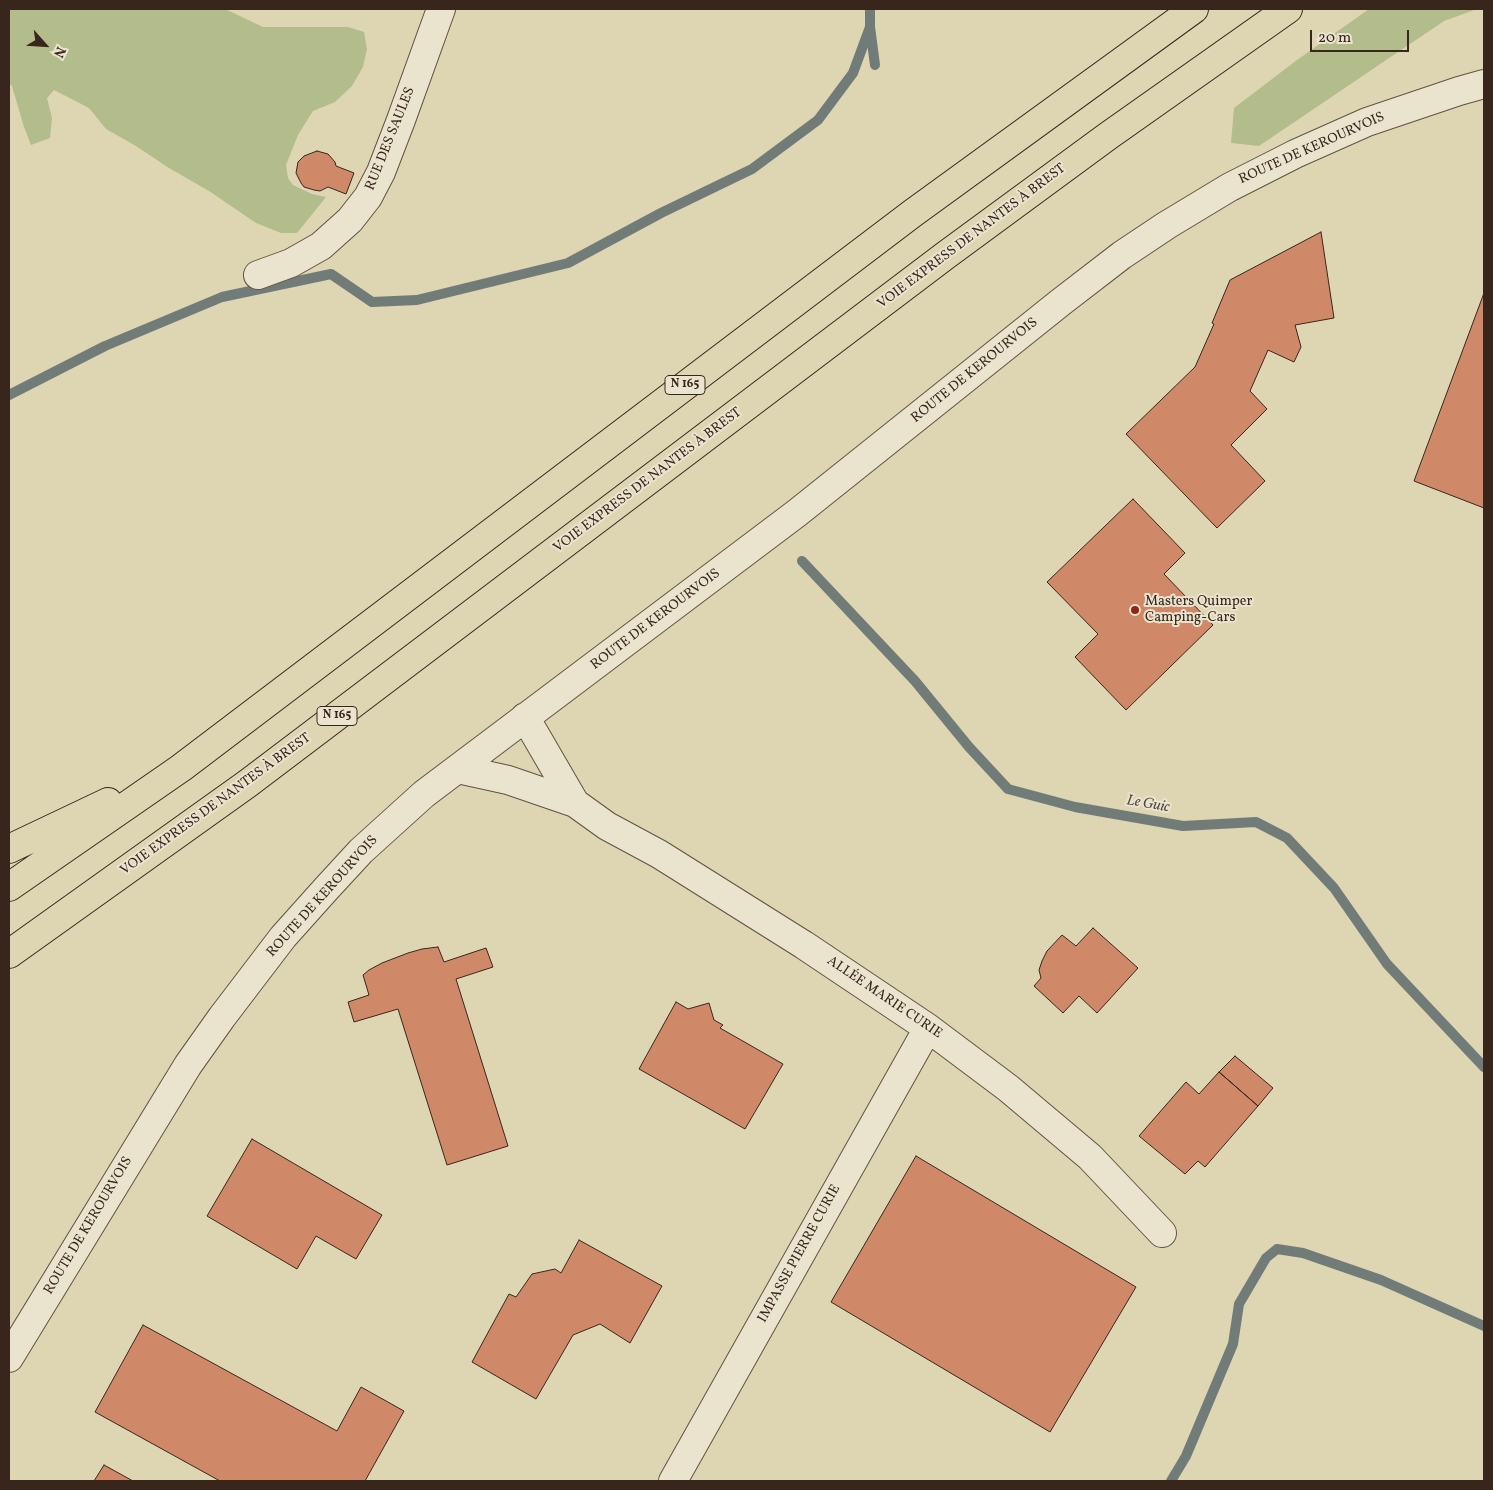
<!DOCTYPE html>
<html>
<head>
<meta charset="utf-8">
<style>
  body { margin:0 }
  #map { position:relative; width:1493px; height:1490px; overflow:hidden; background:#ded5b3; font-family:Vollkorn,serif }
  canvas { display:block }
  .frame { position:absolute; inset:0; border:10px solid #38261d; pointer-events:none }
  .north { position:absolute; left:20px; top:20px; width:50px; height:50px; -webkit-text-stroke:4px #eae4ce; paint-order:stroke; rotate:116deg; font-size:14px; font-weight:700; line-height:20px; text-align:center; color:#38261d }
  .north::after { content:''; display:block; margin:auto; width:18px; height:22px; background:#38261d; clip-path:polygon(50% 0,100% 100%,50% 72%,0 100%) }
  .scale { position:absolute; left:1310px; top:30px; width:99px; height:22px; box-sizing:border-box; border:2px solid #38261d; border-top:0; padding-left:6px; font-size:15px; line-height:18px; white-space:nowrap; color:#38261d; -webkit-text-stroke:4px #eae4ce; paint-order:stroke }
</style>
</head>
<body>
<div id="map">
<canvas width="1493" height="1490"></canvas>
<div class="frame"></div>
<div class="north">N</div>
<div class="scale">20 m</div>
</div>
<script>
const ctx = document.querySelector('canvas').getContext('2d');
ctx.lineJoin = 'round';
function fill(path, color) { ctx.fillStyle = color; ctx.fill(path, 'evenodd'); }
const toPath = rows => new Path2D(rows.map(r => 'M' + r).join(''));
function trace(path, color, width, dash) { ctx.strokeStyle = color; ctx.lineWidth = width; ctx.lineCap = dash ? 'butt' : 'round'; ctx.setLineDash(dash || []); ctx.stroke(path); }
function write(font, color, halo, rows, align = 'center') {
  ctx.font = font + ' Vollkorn,serif'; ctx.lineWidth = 4; ctx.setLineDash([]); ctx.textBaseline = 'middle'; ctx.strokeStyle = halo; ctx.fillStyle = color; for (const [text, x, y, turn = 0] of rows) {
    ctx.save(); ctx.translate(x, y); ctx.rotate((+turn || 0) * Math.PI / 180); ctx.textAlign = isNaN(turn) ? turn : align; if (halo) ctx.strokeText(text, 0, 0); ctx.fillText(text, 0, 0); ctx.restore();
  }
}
fill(toPath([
  [9,9,225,9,263,27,348,27,364,32,367,49,363,67,352,86,335,102,313,111,298,135,286,165,288,178,293,185,312,194,326,197,297,233,281,233,256,223,209,191,169,168,136,146,106,129,89,108,54,90,47,98,52,118,50,138,31,145,24,127,12,86,9,83],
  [1369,9,1477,9,1444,21,1259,146,1231,143,1234,108,1297,60]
]), '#b3bd8c');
trace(toPath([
  [870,9,870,27,875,65],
  [9,395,105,346,222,297,331,274,372,302,417,300,568,263,661,213,752,169,818,120,853,73,870,27],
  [802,561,915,681,969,747,1008,789,1075,807,1183,826,1256,822,1287,838,1334,888,1387,964,1484,1067],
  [1171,1481,1186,1456,1233,1344,1239,1304,1266,1258,1277,1249,1303,1253,1381,1280,1484,1326]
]), '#717c79', 10);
const building = toPath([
  [317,151,328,154,335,162,336,166,354,173,346,194,328,187,320,191,314,190,304,187,301,183,296,173,298,162,304,156,317,151],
  [1321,232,1334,318,1295,325,1301,347,1294,362,1268,350,1250,391,1267,409,1231,445,1265,481,1217,528,1126,434,1195,367,1214,324,1212,323,1230,280,1321,232],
  [1484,293,1484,508,1414,481,1484,293],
  [1133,499,1185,553,1164,574,1213,625,1126,710,1075,657,1098,634,1047,582,1133,499],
  [1093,928,1138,968,1097,1013,1079,996,1063,1013,1034,986,1041,978,1039,970,1042,961,1047,951,1062,935,1076,946,1093,928],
  [438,947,444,962,486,948,493,967,456,979,508,1146,447,1165,398,1009,354,1022,348,1002,369,995,363,975,369,970,382,963,408,953,422,949,438,947],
  [676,1002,688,1009,709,1003,714,1020,723,1025,720,1028,783,1064,745,1129,639,1069,676,1002],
  [1235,1056,1273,1088,1258,1106,1219,1072,1235,1056],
  [1219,1072,1258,1106,1205,1167,1198,1161,1185,1174,1139,1136,1186,1082,1199,1094,1219,1072],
  [252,1139,382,1215,356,1259,316,1236,297,1269,207,1216,252,1139],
  [916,1156,1136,1287,1050,1432,831,1302,916,1156],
  [579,1240,662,1286,630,1343,600,1324,573,1335,536,1399,472,1362,509,1294,516,1297,532,1274,555,1269,561,1273,579,1240],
  [143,1325,337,1431,361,1387,404,1411,365,1481,220,1481,95,1412,143,1325],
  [104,1465,133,1481,94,1481,104,1465]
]);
fill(building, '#cf8968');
trace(building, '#38261d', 1);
const minor = toPath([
  [258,275,291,263,321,246,350,220,368,197,381,172,401,120,441,9],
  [525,717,575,803],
  [458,769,508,780,575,803,607,826,659,854,804,945,928,1028,1008,1088,1090,1157,1162,1233],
  [9,1358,188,1065,222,1017,283,937,326,889,361,851,424,794,797,513,1061,302,1122,255,1167,225,1230,187,1295,154,1367,122,1459,91,1484,84],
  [673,1481,928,1028]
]);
const trunk = toPath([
  [9,849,108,802],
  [9,887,181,768,913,213,1194,9],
  [9,954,247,784,946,255,1108,136,1288,9]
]);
trace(minor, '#625242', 30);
trace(trunk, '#38261d', 30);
trace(minor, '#eae4ce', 28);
trace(trunk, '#ded5b3', 28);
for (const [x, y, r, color] of [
  [1135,610,5,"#8f2418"]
]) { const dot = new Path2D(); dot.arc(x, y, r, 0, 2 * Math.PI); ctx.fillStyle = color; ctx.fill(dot); trace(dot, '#eae4ce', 2); }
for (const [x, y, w] of [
  [685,385,40],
  [337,716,40]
]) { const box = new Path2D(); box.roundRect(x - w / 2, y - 9.5, w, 19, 4); ctx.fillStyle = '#eae4ce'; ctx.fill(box); trace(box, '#38261d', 1); }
write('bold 12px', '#38261d', null, [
  ["N 165",685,385],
  ["N 165",337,716]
]);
write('14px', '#38261d', '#eae4ce', [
  ["RUE DES SAULES",391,139,-68],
  ["ROUTE DE KEROURVOIS",1312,149,-24],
  ["VOIE EXPRESS DE NANTES À BREST",972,237,-37],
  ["ROUTE DE KEROURVOIS",975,371,-39],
  ["VOIE EXPRESS DE NANTES À BREST",648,481,-37],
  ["ROUTE DE KEROURVOIS",656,620,-37],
  ["VOIE EXPRESS DE NANTES À BREST",216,805,-36],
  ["ROUTE DE KEROURVOIS",323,897,-48],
  ["ALLÉE MARIE CURIE",884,998,34],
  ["ROUTE DE KEROURVOIS",89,1226,-59],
  ["IMPASSE PIERRE CURIE",800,1254,-61]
]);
write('14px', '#38261d', '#eae4ce', [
  ["Masters Quimper",1145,602],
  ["Camping-Cars",1145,618]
], 'left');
write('italic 15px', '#504a44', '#eae4ce', [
  ["Le Guic",1148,805,10]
]);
</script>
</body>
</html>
